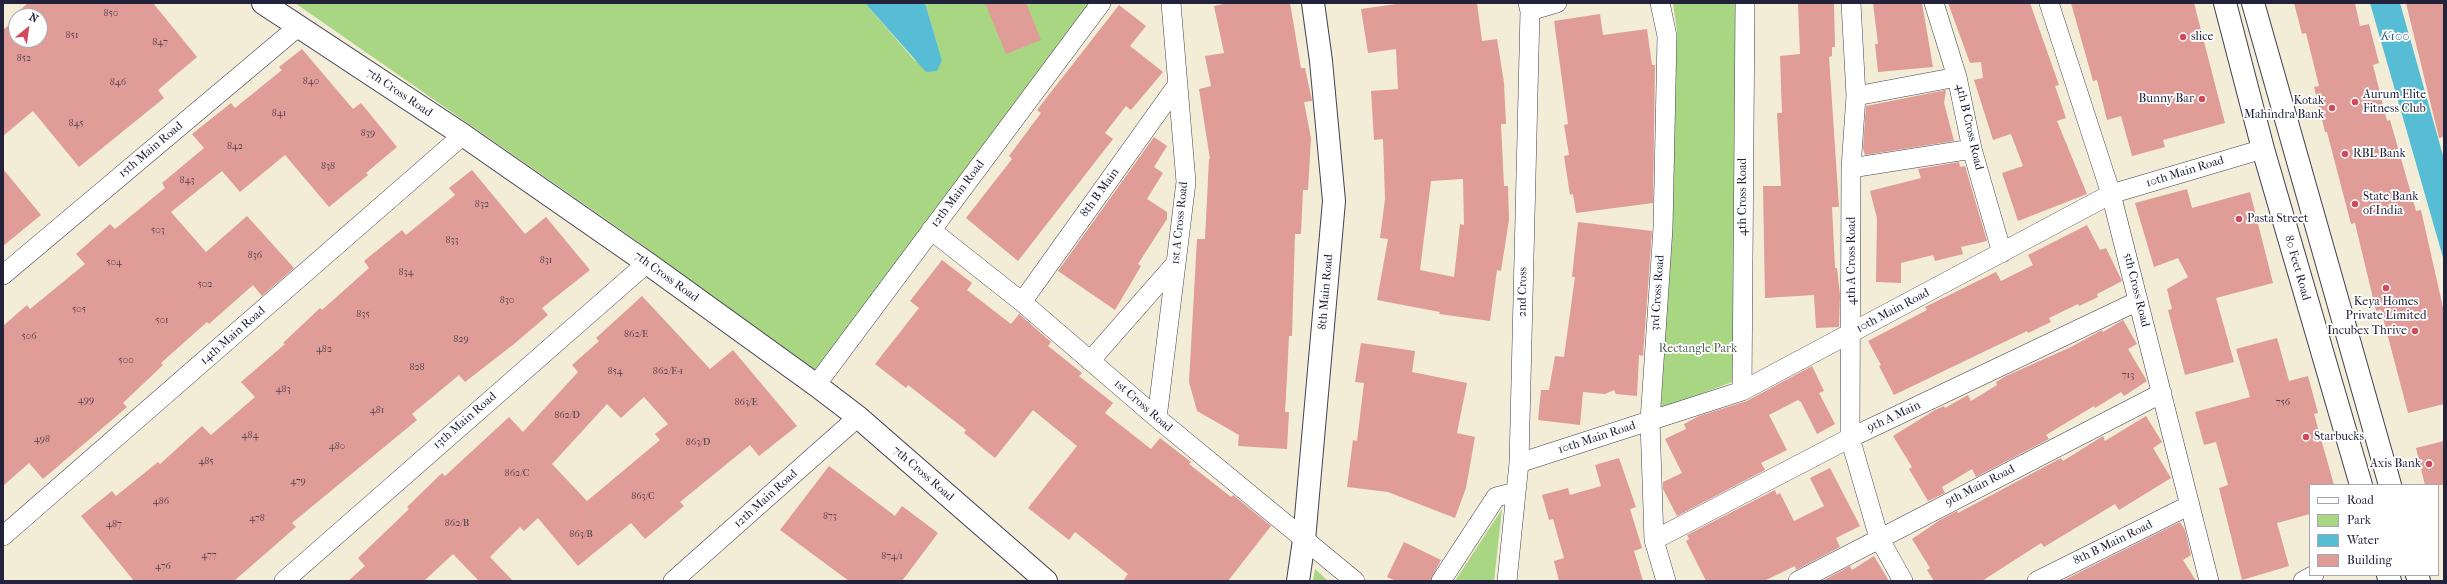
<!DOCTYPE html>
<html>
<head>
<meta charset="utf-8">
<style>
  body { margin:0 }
  #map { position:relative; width:2447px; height:584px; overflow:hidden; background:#f3ecd7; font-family:"IM FELL French Canon",serif }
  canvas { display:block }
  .frame { position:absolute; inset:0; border:4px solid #22223b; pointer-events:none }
  .legend { position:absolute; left:2309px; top:484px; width:130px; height:92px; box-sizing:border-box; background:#fff; border:1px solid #a7a7b1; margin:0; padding:5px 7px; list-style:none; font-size:12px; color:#22223b }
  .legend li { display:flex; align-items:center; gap:8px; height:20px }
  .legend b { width:20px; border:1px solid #a7a7b1 }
  .north { position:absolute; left:8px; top:8px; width:40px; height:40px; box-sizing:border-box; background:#fff; border:1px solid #a7a7b1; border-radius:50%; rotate:29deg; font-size:11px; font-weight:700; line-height:16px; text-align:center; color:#22223b }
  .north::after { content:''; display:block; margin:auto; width:14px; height:18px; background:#d1495b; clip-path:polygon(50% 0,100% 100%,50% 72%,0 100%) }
</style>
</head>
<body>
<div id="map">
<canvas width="2447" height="584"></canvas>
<div class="frame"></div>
<ul class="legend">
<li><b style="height:5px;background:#fff"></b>Road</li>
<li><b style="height:11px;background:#a9d682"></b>Park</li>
<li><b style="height:11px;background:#56bdd4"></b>Water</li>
<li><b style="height:11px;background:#e09c96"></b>Building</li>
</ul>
<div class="north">N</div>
</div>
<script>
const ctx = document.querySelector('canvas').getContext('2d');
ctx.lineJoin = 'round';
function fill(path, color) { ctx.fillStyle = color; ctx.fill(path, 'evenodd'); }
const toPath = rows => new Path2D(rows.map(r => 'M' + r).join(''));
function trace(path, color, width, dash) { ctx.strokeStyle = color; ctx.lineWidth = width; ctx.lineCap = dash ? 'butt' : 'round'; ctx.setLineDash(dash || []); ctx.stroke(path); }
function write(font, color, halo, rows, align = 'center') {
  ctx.font = font + ' "IM FELL French Canon",serif'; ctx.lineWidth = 3.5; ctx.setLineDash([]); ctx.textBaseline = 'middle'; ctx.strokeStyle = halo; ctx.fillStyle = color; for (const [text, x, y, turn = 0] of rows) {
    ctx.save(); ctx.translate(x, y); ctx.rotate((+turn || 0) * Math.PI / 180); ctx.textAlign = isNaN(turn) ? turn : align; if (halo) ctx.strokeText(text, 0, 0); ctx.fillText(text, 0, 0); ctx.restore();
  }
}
fill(toPath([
  [295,3,865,3,915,61,942,60,925,3,1101,3,825,379,630,236],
  [1673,3,1743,3,1732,382,1661,409,1677,31],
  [1502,509,1494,581,1455,581],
  [1315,569,1328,581,1313,581]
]), '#a9d682');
fill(toPath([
  [865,3,925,3,942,60,937,71,926,72],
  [2370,3,2400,3,2444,159,2444,261]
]), '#56bdd4');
fill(toPath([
  [28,3,153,3,197,57,158,90,164,98,79,167,33,111,3,136,3,30,16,19,16,40,40,40,40,16,20,16,21,14,19,11],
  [985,3,1026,3,1041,40,1006,54],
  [1229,3,1290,3,1301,68,1305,68,1312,101,1304,102,1311,138,1308,190,1303,190,1301,234,1295,234,1292,336,1289,336,1287,377,1285,412,1289,412,1287,449,1238,446,1239,435,1197,411,1189,382,1197,239,1205,239,1209,159,1210,159,1199,89,1211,86,1205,56,1224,53,1214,6],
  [1403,3,1477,3,1482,41,1497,39,1504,83,1506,124,1501,124,1504,186,1508,186,1509,220,1501,271,1497,270,1490,321,1439,314,1440,312,1377,300,1388,239,1380,238,1385,199,1383,139,1374,140,1371,91,1398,89,1396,49,1368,53,1361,9],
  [1463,179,1464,225,1460,224,1454,277,1420,270,1431,181],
  [1798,3,1834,3,1835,47,1832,47,1832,56,1829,57,1839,207,1832,207,1835,268,1837,268,1840,295,1839,327,1816,328,1814,295,1765,298,1763,186,1781,186,1777,113,1782,113,1780,56,1800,54],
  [1873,3,1922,3,1933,67,1878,72,1875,44,1878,44],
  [1948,3,2030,3,2059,85,2055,86,2066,118,2057,121,2087,194,2018,221,2002,173,2023,166,2011,134,1993,140,1974,80,1983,78,1981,62,1970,63],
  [2071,3,2194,3,2225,123,2163,140,2165,147,2132,156,2121,116,2107,120,2097,80,2093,81],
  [2294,3,2355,3,2360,26,2369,24,2379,63,2373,65,2387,121,2390,120,2416,211,2421,210,2444,312,2444,404,2408,413,2381,310,2376,311,2355,223,2351,224,2327,132,2325,132,2314,87,2319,86,2306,33,2302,34],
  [2406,3,2444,3,2444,137,2439,138],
  [1119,5,1146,26,1130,46,1163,72,1131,110,1126,106,1105,133,1113,139,1018,261,966,218,1012,159,1009,156,1041,113,1037,110],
  [1600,14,1603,35,1647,29,1652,65,1655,65,1653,203,1576,213,1573,194,1570,195,1564,156,1569,155,1564,125,1568,124,1554,21],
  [302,49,353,109,361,103,397,147,366,173,368,175,329,207,285,155,240,192,222,171,171,212,206,252,247,216,294,268,262,296,253,285,209,324,207,322,161,363,163,365,123,403,127,407,43,479,29,463,3,486,3,326,27,305,30,309,85,264,76,254,110,224,115,229,165,188,162,183,204,148,192,134,231,103,235,108,282,70,279,67],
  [1946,90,1944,103,1954,141,1865,155,1863,148,1866,106],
  [1154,137,1167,146,1154,167,1163,173,1147,199,1167,212,1167,219,1138,264,1141,266,1115,310,1058,271],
  [1959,162,1960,167,1965,166,1987,241,1961,247,1963,254,1935,261,1933,255,1901,263,1901,283,1876,282,1877,218,1870,191,1921,178,1918,169],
  [3,169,41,215,3,246],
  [472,170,525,234,546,217,590,270,542,308,548,315,514,344,465,382,459,375,412,414,417,420,292,523,296,527,234,581,134,581,81,516,112,491,116,496,158,462,160,464,202,426,211,435,255,397,241,382,285,344,283,343,320,308,322,310,369,268,364,261,402,230,406,235,455,195,449,188],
  [2187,189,2192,208,2250,192,2273,283,2216,298,2234,362,2185,375,2168,310,2172,309,2167,289,2188,277,2178,258,2154,267,2135,203],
  [1578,222,1652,231,1643,356,1639,355,1637,396,1616,394,1614,390,1605,394,1583,392,1580,425,1538,420,1541,390,1549,390,1555,356,1564,357,1575,277,1572,277],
  [2087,225,2100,250,2106,248,2122,281,2097,294,2098,297,2079,306,2078,304,2049,318,2051,322,2028,333,2027,331,1894,395,1879,366,1881,365,1868,341,1927,310,1925,307,1996,272,2001,281,2033,265,2028,255],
  [942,260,972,283,967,290,1011,324,1019,314,1051,342,1048,346,1082,373,1079,376,1113,403,1105,413,1151,449,1160,438,1191,462,1189,464,1231,497,1233,495,1271,526,1228,581,1123,581,1128,574,1075,532,1069,540,1028,508,1077,446,1033,410,995,458,964,433,966,430,908,385,906,388,875,364,919,308,910,301],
  [642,296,710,369,733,350,797,426,759,456,750,445,680,502,684,506,645,539,631,523,578,566,538,518,524,531,520,527,490,557,513,581,479,581,453,554,424,581,348,581,365,566,358,558,409,509,407,507,442,473,445,476,509,417,523,432,578,372,572,365,599,341,596,338],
  [644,397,668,424,655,434,660,440,587,501,552,464,607,404,621,418],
  [2123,320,2137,344,2128,349,2147,381,2124,396,2121,392,2095,408,2094,406,2046,435,2049,439,1976,477,1972,469,1942,487,1945,493,1928,501,1909,469,1912,467,1893,436,1935,410,1944,406,1945,408,1968,395,1971,401,1997,385,1996,382,2006,376,2071,347,2102,330,2103,332],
  [2277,338,2289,381,2308,376,2318,413,2314,414,2334,485,2310,485,2310,514,2277,523,2289,566,2242,580,2219,488,2228,485,2216,442,2204,445,2195,412,2250,397,2236,349],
  [1361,343,1415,351,1412,372,1467,383,1457,433,1475,437,1466,488,1455,518,1388,492,1347,487,1353,440,1357,441,1364,383,1355,382],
  [1812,366,1824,391,1819,393,1835,424,1817,434,1801,402,1798,400,1769,415,1787,450,1761,463,1765,470,1677,516,1663,489,1663,482,1682,473,1665,439,1686,429,1684,424,1699,416,1747,401],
  [2146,416,2162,442,2153,448,2171,478,2119,510,2115,504,2044,547,2041,543,1982,581,1934,581,1927,570,1930,568,1912,539,1940,520,1957,511,1958,513,2061,458,2063,461,2103,436,2105,441],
  [2444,441,2444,485,2425,485,2416,448],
  [1619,458,1636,507,1630,509,1642,548,1634,551,1643,581,1559,581,1554,561,1564,558,1553,519,1549,520,1542,495,1568,488,1570,495,1601,486,1595,465],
  [829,466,895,516,902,506,938,533,902,581,849,581,780,530],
  [1830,468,1860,526,1836,538,1840,547,1796,570,1795,566,1764,581,1706,581,1686,541,1689,539,1687,535,1775,490,1777,495,1780,493,1794,521,1824,506,1810,478],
  [2180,522,2185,530,2191,555,2183,560,2196,581,2062,581],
  [1404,542,1441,560,1430,581,1396,581,1387,577],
  [1874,556,1889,581,1822,581,1850,566,1852,570]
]), '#e09c96');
const street = toPath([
  [1660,3,1667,36,1663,228,1650,421,1654,540,1666,581],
  [1851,3,1856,96,1851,168,1850,438,1879,538,1903,581],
  [1934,3,1957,77,1972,149,2002,253],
  [2049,3,2111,194,2209,581],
  [1530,11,1557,3],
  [1856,96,1957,77],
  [1851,168,1972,149],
  [931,230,1022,302,1157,418,1355,581],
  [3,275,299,26],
  [1022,302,1178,84],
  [1090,361,1176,263],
  [816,385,1101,3],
  [1742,391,1745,3],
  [1157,418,1186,182,1171,3],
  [1519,463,1742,391,2111,194,2263,149],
  [3,536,463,135],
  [1654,540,1850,438,2138,301],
  [284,581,647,263],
  [673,581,858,417],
  [1441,581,1496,497,1516,492],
  [1507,581,1519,463,1530,11,1528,3],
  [1798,581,2162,393],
  [2037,581,2190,505],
  [2303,581,2314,575]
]);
const secondary = toPath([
  [263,3,463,135,647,263,816,385,858,417,1046,581],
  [2225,3,2263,149,2361,485],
  [2253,3,2390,485],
  [2388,575,2390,581],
  [2417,575,2419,581],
  [1298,581,1304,540,1334,201,1321,61,1313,3]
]);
trace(street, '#414052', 20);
trace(secondary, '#414052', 24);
trace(street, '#fff', 19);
trace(secondary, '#fff', 22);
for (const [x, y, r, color] of [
  [2183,37,4,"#d1495b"],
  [2202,99,4,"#d1495b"],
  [2355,102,4,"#d1495b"],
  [2332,108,4,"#d1495b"],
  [2345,154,4,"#d1495b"],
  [2355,204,4,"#d1495b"],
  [2239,219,4,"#d1495b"],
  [2386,288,4,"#d1495b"],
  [2415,331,4,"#d1495b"],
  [2306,437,4,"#d1495b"],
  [2429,464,4,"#d1495b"]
]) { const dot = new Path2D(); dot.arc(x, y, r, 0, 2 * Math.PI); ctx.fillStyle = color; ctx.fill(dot); trace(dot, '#fff', 1.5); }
write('10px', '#524052', null, [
  ["850",111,14],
  ["851",72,36],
  ["847",160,43],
  ["852",24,59],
  ["840",311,82],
  ["846",118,83],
  ["841",279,114],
  ["845",76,124],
  ["839",368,134],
  ["842",235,147],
  ["838",328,167],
  ["843",187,181],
  ["832",482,205],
  ["503",158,231],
  ["833",452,241],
  ["836",255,256],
  ["831",546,261],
  ["504",114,263],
  ["834",406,273],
  ["502",205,285],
  ["830",507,301],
  ["505",79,310],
  ["835",363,315],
  ["501",162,321],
  ["862/E",636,335],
  ["506",29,337],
  ["829",461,340],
  ["482",324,350],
  ["500",126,361],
  ["828",417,368],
  ["854",615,372],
  ["862/E-1",668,372],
  ["713",2128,376],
  ["483",283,390],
  ["499",86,401],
  ["863/E",746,403],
  ["756",2283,403],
  ["481",377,411],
  ["862/D",567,416],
  ["484",250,436],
  ["498",42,440],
  ["863/D",698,443],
  ["480",337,447],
  ["485",206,462],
  ["862/C",517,474],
  ["479",298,482],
  ["863/C",643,497],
  ["486",161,502],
  ["873",830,517],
  ["478",257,519],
  ["862/B",457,524],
  ["487",114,525],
  ["863/B",581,535],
  ["477",209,556],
  ["874/1",892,557],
  ["476",163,567]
]);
write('12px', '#22223b', '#fff', [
  ["slice",2191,37],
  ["Aurum Elite",2363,95],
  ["Fitness Club",2363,109],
  ["Bunny Bar",2194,99,"right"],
  ["Kotak",2324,101,"right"],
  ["Mahindra Bank",2324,115,"right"],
  ["RBL Bank",2353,154],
  ["State Bank",2363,197],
  ["of India",2363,211],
  ["Pasta Street",2247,219],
  ["Keya Homes",2386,302,"center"],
  ["Private Limited",2386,316,"center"],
  ["Incubex Thrive",2407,331,"right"],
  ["Starbucks",2314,437],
  ["Axis Bank",2421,464,"right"]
], 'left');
write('12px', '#22223b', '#fff', [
  ["7th Cross Road",399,93,34],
  ["4th B Cross Road",1969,127,77],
  ["15th Main Road",151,150,-40],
  ["10th Main Road",2185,172,-17],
  ["8th B Main",1100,193,-54],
  ["12th Main Road",958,194,-53],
  ["4th Cross Road",1743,197,-90],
  ["1st A Cross Road",1180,223,-84],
  ["4th A Cross Road",1852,261,-90],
  ["80 Feet Road",2297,268,74],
  ["7th Cross Road",666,277,36],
  ["5th Cross Road",2136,290,76],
  ["8th Main Road",1326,292,-85],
  ["2nd Cross",1523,292,-89],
  ["3rd Cross Road",1658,293,-86],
  ["10th Main Road",1893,311,-28],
  ["14th Main Road",233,336,-41],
  ["1st Cross Road",1143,406,41],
  ["9th A Main",1894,417,-25],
  ["13th Main Road",465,421,-41],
  ["10th Main Road",1597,438,-18],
  ["7th Cross Road",923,474,41],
  ["9th Main Road",1980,486,-27],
  ["12th Main Road",766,499,-42],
  ["8th B Main Road",2113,543,-26]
]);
write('12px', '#516154', '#fff', [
  ["Rectangle Park",1698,349]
]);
write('italic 13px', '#376078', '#fff', [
  ["K100",2395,37]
]);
</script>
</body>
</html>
